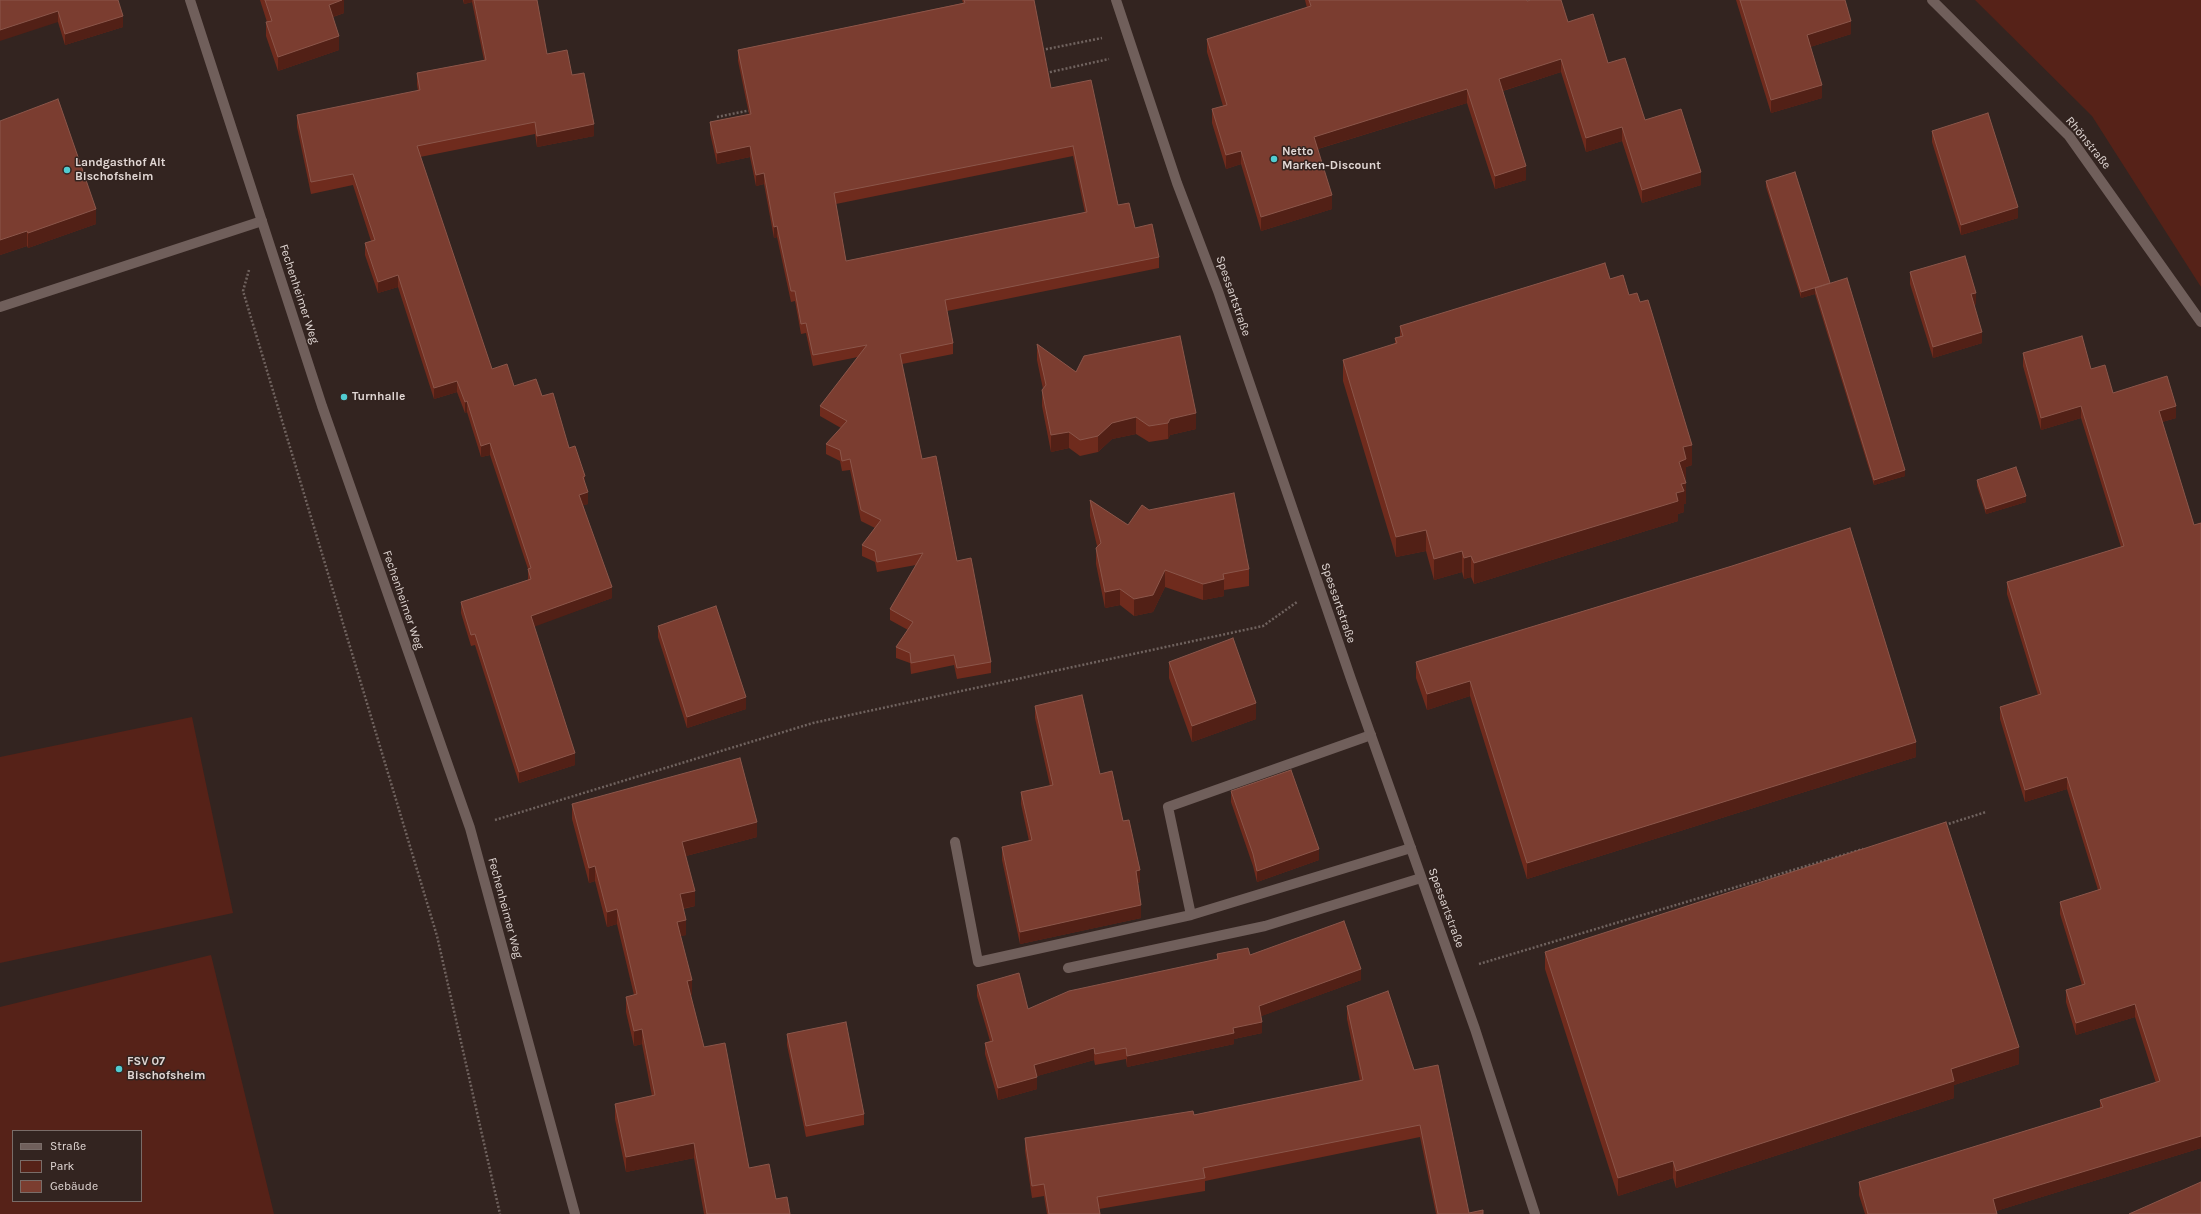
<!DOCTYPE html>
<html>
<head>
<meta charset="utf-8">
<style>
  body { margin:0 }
  #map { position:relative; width:2201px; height:1214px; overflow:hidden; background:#332420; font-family:Karla,sans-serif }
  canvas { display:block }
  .legend { position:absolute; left:12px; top:1130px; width:130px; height:72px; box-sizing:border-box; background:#332420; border:1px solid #796c68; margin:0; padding:5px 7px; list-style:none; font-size:12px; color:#e1d7d4 }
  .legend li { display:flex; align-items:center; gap:8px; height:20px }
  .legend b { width:20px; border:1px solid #796c68 }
</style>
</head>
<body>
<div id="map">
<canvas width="2201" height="1214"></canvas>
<ul class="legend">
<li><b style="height:5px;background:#705f5b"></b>Straße</li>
<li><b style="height:11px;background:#562218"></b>Park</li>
<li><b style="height:11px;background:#7b3d30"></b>Gebäude</li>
</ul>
</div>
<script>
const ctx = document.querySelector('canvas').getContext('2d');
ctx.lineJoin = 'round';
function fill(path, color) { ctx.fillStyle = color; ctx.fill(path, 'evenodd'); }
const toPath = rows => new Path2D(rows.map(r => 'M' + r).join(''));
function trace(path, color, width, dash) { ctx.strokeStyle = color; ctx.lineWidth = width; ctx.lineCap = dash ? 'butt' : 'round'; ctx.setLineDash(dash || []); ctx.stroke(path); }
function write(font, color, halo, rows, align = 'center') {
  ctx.font = font + ' Karla,sans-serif'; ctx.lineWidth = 3; ctx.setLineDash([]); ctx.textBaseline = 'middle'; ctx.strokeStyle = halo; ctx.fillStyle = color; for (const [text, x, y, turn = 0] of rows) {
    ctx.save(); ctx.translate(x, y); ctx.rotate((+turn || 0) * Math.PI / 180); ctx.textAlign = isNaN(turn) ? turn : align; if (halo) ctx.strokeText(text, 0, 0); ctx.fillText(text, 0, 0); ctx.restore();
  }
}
fill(toPath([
  [1975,0,2201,0,2201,287,2092,116],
  [192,717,233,913,0,963,0,757],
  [211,955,274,1214,0,1214,0,1007],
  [13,1131,141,1131,141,1201,13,1201]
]), '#562218');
trace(toPath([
  [1042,50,1102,38],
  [1046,73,1109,59],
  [717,117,751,110],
  [249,270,243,291,437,936,500,1214],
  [495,820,813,723,1263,626,1297,602],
  [1945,825,1986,812],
  [1479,964,1863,849]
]), '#70635f', 2.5, [2, 2]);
trace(toPath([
  [0,307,262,221],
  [1371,735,1168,807,1191,915,1411,848],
  [955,842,978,962,1191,915],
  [1068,968,1265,926,1421,878]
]), '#705f5b', 10);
trace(toPath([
  [1116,0,1177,183,1218,291,1351,679,1475,1029,1535,1214],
  [1932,0,2069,136,2201,322]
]), '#705f5b', 10);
trace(toPath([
  [190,0,322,406,470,828,575,1214]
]), '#705f5b', 10);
fill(toPath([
  [0,0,118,0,123,27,65,45,58,22],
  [260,0,344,0,344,13,333,17,339,50,278,71,266,36,266,22,267,22],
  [463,0,537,0,547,54,572,75,594,136,537,147,535,134,420,157,492,369,514,386,542,396,569,448,585,484,588,504,583,505,612,598,534,626,575,765,519,783,475,645,471,646,461,613,461,602,528,580,528,569,490,455,481,457,467,412,465,413,457,392,434,399,398,287,378,293,365,255,365,243,371,241,353,185,311,194,297,127,297,115,418,91,417,85,417,73,484,60,472,2,464,4],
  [962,0,1034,0,1051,88,1118,205,1135,228,1159,257,1159,268,947,311,953,343,953,354,902,364,922,459,991,662,991,673,957,679,954,665,911,674,910,663,896,658,896,647,908,630,890,620,890,609,916,565,877,572,875,562,862,556,862,545,875,528,861,521,850,470,842,471,840,461,826,454,826,444,841,428,820,416,820,406,858,357,813,366,806,333,801,334,795,301,791,302,777,237,774,238,764,184,756,186,750,157,717,164,710,133,710,122,749,114,738,61,738,50,963,3],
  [1073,156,1085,213,846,261,836,204],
  [1305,0,1527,0,1527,1,1568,22,1608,63,1645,120,1701,185,1642,203,1622,141,1586,152,1561,72,1503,91,1526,180,1495,189,1467,103,1318,149,1332,209,1261,231,1241,164,1226,169,1212,123,1212,109,1223,106,1207,52,1207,39,1307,8],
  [1736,0,1845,0,1851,34,1810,47,1822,98,1771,113],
  [0,121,96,224,28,248,27,246,0,255],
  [1932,131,2018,218,1961,235,1932,142],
  [1766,181,1830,283,1905,476,1874,485,1815,294,1801,298,1766,187],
  [1910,272,1976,304,1974,305,1982,343,1933,358,1910,284],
  [1610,279,1629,295,1692,465,1686,467,1686,480,1685,480,1686,504,1684,504,1684,512,1678,514,1678,521,1474,584,1471,577,1464,579,1462,572,1434,580,1426,551,1396,557,1343,381,1343,360,1395,344,1395,338,1400,337,1400,326],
  [1037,344,1076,372,1196,429,1170,435,1168,439,1149,442,1136,434,1112,439,1098,452,1080,456,1069,448,1051,452,1042,406,1042,390,1043,389,1037,360],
  [2023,353,2091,369,2113,393,2176,418,2162,422,2201,1148,1996,1211,1997,1214,1865,1214,1859,1195,1859,1182,2100,1108,2100,1100,2156,1083,2135,1017,2076,1035,2066,1002,2066,990,2082,985,2060,914,2060,902,2098,890,2067,789,2025,802,2000,719,2000,707,2038,695,2007,594,2007,582,2121,547,2081,418,2041,430,2023,366],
  [1977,480,2026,502,1986,514,1977,486],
  [1090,500,1128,525,1149,510,1249,569,1249,586,1224,590,1224,596,1203,600,1165,587,1153,612,1134,616,1120,605,1105,608,1096,564,1096,548,1097,546,1090,516],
  [1732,566,1916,757,1527,879,1470,696,1427,710,1416,678,1416,662],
  [658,626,746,709,687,728,658,637],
  [1169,662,1256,719,1192,742,1169,678],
  [1035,706,1100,774,1123,821,1140,882,1138,883,1141,918,1020,944,1002,860,1002,847,1029,841,1021,804,1021,792,1050,786,1035,718],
  [1231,791,1319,860,1257,882,1253,866,1231,802],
  [572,804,757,837,686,856,695,906,683,909,686,935,680,936,692,995,690,995,704,1047,749,1168,790,1214,704,1214,694,1158,626,1172,615,1119,615,1104,652,1096,642,1044,634,1046,626,1012,626,997,634,995,617,924,607,927,595,881,589,883,572,819],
  [1545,952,2019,1064,1954,1085,1954,1098,1676,1188,1673,1178,1618,1196,1545,969],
  [1217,954,1250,955,1361,980,1261,1016,1262,1033,1234,1039,1234,1044,1127,1067,1126,1059,1095,1065,1094,1060,1037,1076,1037,1089,998,1100,985,1054,985,1043,990,1041,977,996,977,985,1028,1009,1217,959],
  [1347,1006,1414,1070,1469,1213,1483,1214,1436,1214,1420,1137,1205,1181,1205,1191,1099,1209,1100,1214,1047,1214,1044,1196,1032,1198,1025,1151,1025,1138,1194,1115,1360,1081,1347,1019],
  [787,1034,864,1114,864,1125,806,1137,787,1045]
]), '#6f2b1d');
fill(toPath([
  [342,0,344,0,344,13,329,18,329,5],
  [464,0,472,0,472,2,464,4],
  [58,11,58,22,0,41,0,30],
  [123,16,123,27,65,45,65,34],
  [1851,21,1851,34,1807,48,1807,35],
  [339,36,339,50,278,71,278,57],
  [1561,59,1561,72,1499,92,1499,79],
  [1822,85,1822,98,1771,113,1771,100],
  [1467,89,1467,103,1314,150,1314,137],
  [594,124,594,136,537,147,537,136],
  [1622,127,1622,141,1586,152,1586,138],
  [750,146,750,157,717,164,717,153],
  [1241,151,1241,164,1226,169,1226,155],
  [1526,166,1526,180,1495,189,1495,176],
  [1701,172,1701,185,1642,203,1642,190],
  [764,173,764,184,756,186,756,175],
  [1332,195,1332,209,1261,231,1261,217],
  [2018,207,2018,218,1961,235,1961,225],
  [96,209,96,224,28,248,28,233],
  [777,226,777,237,774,238,774,227],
  [27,231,27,246,0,255,0,240],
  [398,275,398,287,378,293,378,282],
  [1830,283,1830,289,1815,288,1815,294,1801,298,1801,292],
  [1976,293,1976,304,1971,306,1971,294],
  [1982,332,1982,343,1933,358,1933,347],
  [457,381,457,392,434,399,434,388],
  [467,401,467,412,465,413,465,402],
  [2081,406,2081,418,2041,430,2041,418],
  [2176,406,2176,418,2159,423,2159,411],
  [1196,413,1196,429,1170,435,1168,439,1168,423,1170,419],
  [1136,417,1136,434,1112,439,1098,452,1098,436,1112,423],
  [1069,432,1069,448,1051,452,1051,435],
  [490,443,490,455,481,457,481,446],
  [1692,445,1692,465,1686,467,1686,480,1679,483,1679,462,1683,447],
  [1905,470,1905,476,1874,485,1874,480],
  [585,476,585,487,583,477],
  [1686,483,1686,504,1684,504,1684,512,1678,514,1678,521,1474,584,1474,563],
  [588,492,588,504,579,506,579,495],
  [2026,496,2026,502,1986,514,1986,509],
  [1426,530,1426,551,1396,557,1396,537],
  [1462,551,1462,572,1434,580,1434,559],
  [1471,556,1471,577,1464,579,1464,558],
  [1165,570,1165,587,1153,612,1134,616,1134,599],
  [1224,579,1224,596,1203,600,1203,584],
  [612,587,612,598,531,628,531,616],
  [1120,589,1120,605,1105,608,1105,592],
  [1470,681,1470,696,1427,710,1427,694],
  [746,697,746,709,687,728,687,717],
  [1256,703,1256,719,1192,742,1192,726],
  [1916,742,1916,757,1527,879,1527,863],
  [575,753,575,765,519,783,519,772],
  [2067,777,2067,789,2025,802,2025,790],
  [757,822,757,837,682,857,682,842],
  [1319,849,1319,860,1257,882,1257,871],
  [595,866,595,881,589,883,589,868],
  [1140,870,1140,882,1136,883,1136,871],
  [695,891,695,906,680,909,680,894],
  [1141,905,1141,918,1020,944,1020,932],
  [617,909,617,924,607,927,607,912],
  [686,920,686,935,677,937,677,922],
  [1361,969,1361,980,1259,1017,1259,1006],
  [692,980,692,995,687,996,687,981],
  [2135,1004,2135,1017,2076,1035,2076,1023],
  [1262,1022,1262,1033,1234,1039,1234,1044,1127,1067,1127,1056,1233,1028],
  [642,1029,642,1044,634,1046,634,1031],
  [2019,1047,2019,1064,1954,1085,1954,1098,1676,1188,1676,1171,1951,1069],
  [1094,1048,1094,1060,1034,1077,1034,1065],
  [1037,1077,1037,1089,998,1100,998,1088],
  [2201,1136,2201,1148,1993,1212,1993,1199],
  [694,1143,694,1158,626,1172,626,1157],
  [1673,1161,1673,1178,1618,1196,1618,1178]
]), '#522016');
const building = toPath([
  [0,0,118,0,123,16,65,34,58,11,0,30,0,0],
  [265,0,342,0,329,5,339,36,278,57,266,22,272,21,265,0],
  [474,0,537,0,547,54,567,50,572,75,584,73,594,124,537,136,535,122,417,146,492,369,507,364,514,386,536,379,542,396,553,393,569,448,575,446,585,476,583,477,588,492,579,495,612,587,531,616,575,753,519,772,475,634,471,635,461,602,531,579,528,569,531,568,490,443,481,446,467,401,465,402,457,381,434,388,398,275,378,282,365,243,375,240,353,174,311,182,297,115,420,90,417,73,486,60,474,0],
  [964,0,1034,0,1051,88,1091,80,1118,205,1129,203,1135,228,1152,224,1159,257,945,300,953,343,900,354,922,459,936,456,957,561,971,558,991,662,957,668,954,655,911,663,910,653,896,647,913,622,890,609,923,553,877,562,875,551,862,545,881,520,861,510,850,459,842,461,840,450,826,444,847,421,820,406,867,345,813,355,806,323,801,324,795,291,791,291,777,226,774,227,764,173,756,175,750,146,717,153,710,122,751,114,738,50,965,3,964,0],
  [1073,146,1087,212,846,261,834,193,1073,146],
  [1309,0,1527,0,1527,1,1531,0,1561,0,1568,22,1593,14,1608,63,1625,58,1645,120,1681,109,1701,172,1642,190,1622,127,1586,138,1561,59,1499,79,1526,166,1495,176,1467,89,1314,137,1332,195,1261,217,1241,151,1226,155,1212,109,1227,105,1207,39,1311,6,1309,0],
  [1740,0,1845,0,1851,21,1807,35,1822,85,1771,100,1740,0],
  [58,99,96,209,28,233,27,231,0,240,0,121,58,99],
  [1988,113,2018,207,1961,225,1932,131,1988,113],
  [1795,172,1830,283,1801,292,1766,181,1795,172],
  [1965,256,1976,293,1971,294,1982,332,1933,347,1910,272,1965,256],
  [1605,263,1610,279,1623,275,1629,295,1637,293,1640,302,1648,300,1692,445,1683,447,1686,459,1679,462,1686,483,1681,484,1684,491,1676,493,1678,501,1474,563,1471,556,1464,558,1462,551,1434,559,1426,530,1396,537,1343,360,1397,343,1395,338,1403,336,1400,326,1605,263],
  [1847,278,1905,470,1874,480,1815,288,1847,278],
  [1180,336,1196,413,1170,419,1168,423,1149,426,1136,417,1112,423,1098,436,1080,440,1069,432,1051,435,1042,390,1046,385,1037,344,1076,372,1084,356,1180,336],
  [2082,336,2091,369,2105,365,2113,393,2167,376,2176,406,2159,411,2194,525,2201,523,2201,1136,1993,1199,1997,1214,1868,1214,1859,1182,2103,1107,2100,1100,2160,1081,2135,1004,2076,1023,2066,990,2085,984,2060,902,2101,889,2067,777,2025,790,2000,707,2041,694,2007,582,2124,546,2081,406,2041,418,2023,353,2082,336],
  [2016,467,2026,496,1986,509,1977,480,2016,467],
  [1234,493,1249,569,1223,574,1224,579,1203,584,1165,570,1153,595,1134,599,1120,589,1105,592,1096,548,1101,543,1090,500,1128,525,1142,505,1149,510,1234,493],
  [1850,528,1916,742,1527,863,1470,681,1427,694,1416,662,1732,566,1850,528],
  [716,606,746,697,687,717,658,626,716,606],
  [1233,638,1256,703,1192,726,1169,662,1233,638],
  [1082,695,1100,774,1112,771,1123,821,1129,820,1140,870,1136,871,1141,905,1020,932,1002,847,1032,840,1021,792,1053,785,1035,706,1082,695],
  [740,758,757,822,682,842,695,891,680,894,686,920,677,922,692,980,687,981,704,1047,725,1043,749,1168,769,1164,776,1199,787,1197,790,1214,707,1214,694,1143,626,1157,615,1104,655,1095,642,1029,634,1031,626,997,637,994,617,909,607,912,595,866,589,868,572,804,740,758],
  [1291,770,1319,849,1257,871,1253,854,1231,791,1291,770],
  [1946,822,2019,1047,1951,1069,1954,1081,1676,1171,1673,1161,1618,1178,1545,952,1946,822],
  [1344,921,1361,969,1259,1006,1262,1022,1233,1028,1234,1033,1127,1056,1126,1048,1095,1054,1094,1048,1034,1065,1037,1077,998,1088,985,1043,993,1041,977,985,1019,973,1028,1009,1069,991,1218,959,1217,954,1248,948,1250,955,1344,921],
  [1388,991,1414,1070,1438,1065,1469,1213,1483,1210,1483,1214,1438,1214,1420,1125,1203,1168,1205,1178,1097,1197,1100,1214,1049,1214,1044,1184,1032,1186,1025,1138,1193,1111,1194,1115,1363,1080,1347,1006,1388,991],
  [846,1022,864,1114,806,1126,787,1034,846,1022],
  [2201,1182,2201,1214,2129,1214,2201,1182]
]);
fill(building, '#7b3d30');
trace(building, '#8b564a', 1);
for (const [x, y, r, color] of [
  [1274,159,4,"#51ccd1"],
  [67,170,4,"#51ccd1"],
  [344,397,4,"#51ccd1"],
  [119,1069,4,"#51ccd1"]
]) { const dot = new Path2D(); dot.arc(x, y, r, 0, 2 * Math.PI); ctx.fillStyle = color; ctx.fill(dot); trace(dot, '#332420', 1.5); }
write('12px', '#e1d7d4', '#332420', [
  ["Rhönstraße",2088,143,51],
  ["Fechenheimer Weg",299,294,72],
  ["Spessartstraße",1233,296,71],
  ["Fechenheimer Weg",403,600,71],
  ["Spessartstraße",1338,603,71],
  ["Fechenheimer Weg",505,908,75],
  ["Spessartstraße",1446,908,70]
]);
write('bold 12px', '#e1d7d4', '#332420', [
  ["Netto",1282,152],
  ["Marken-Discount",1282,166],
  ["Landgasthof Alt",75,163],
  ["Bischofsheim",75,177],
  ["Turnhalle",352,397],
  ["FSV 07",127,1062],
  ["Bischofsheim",127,1076]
], 'left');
</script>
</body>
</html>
